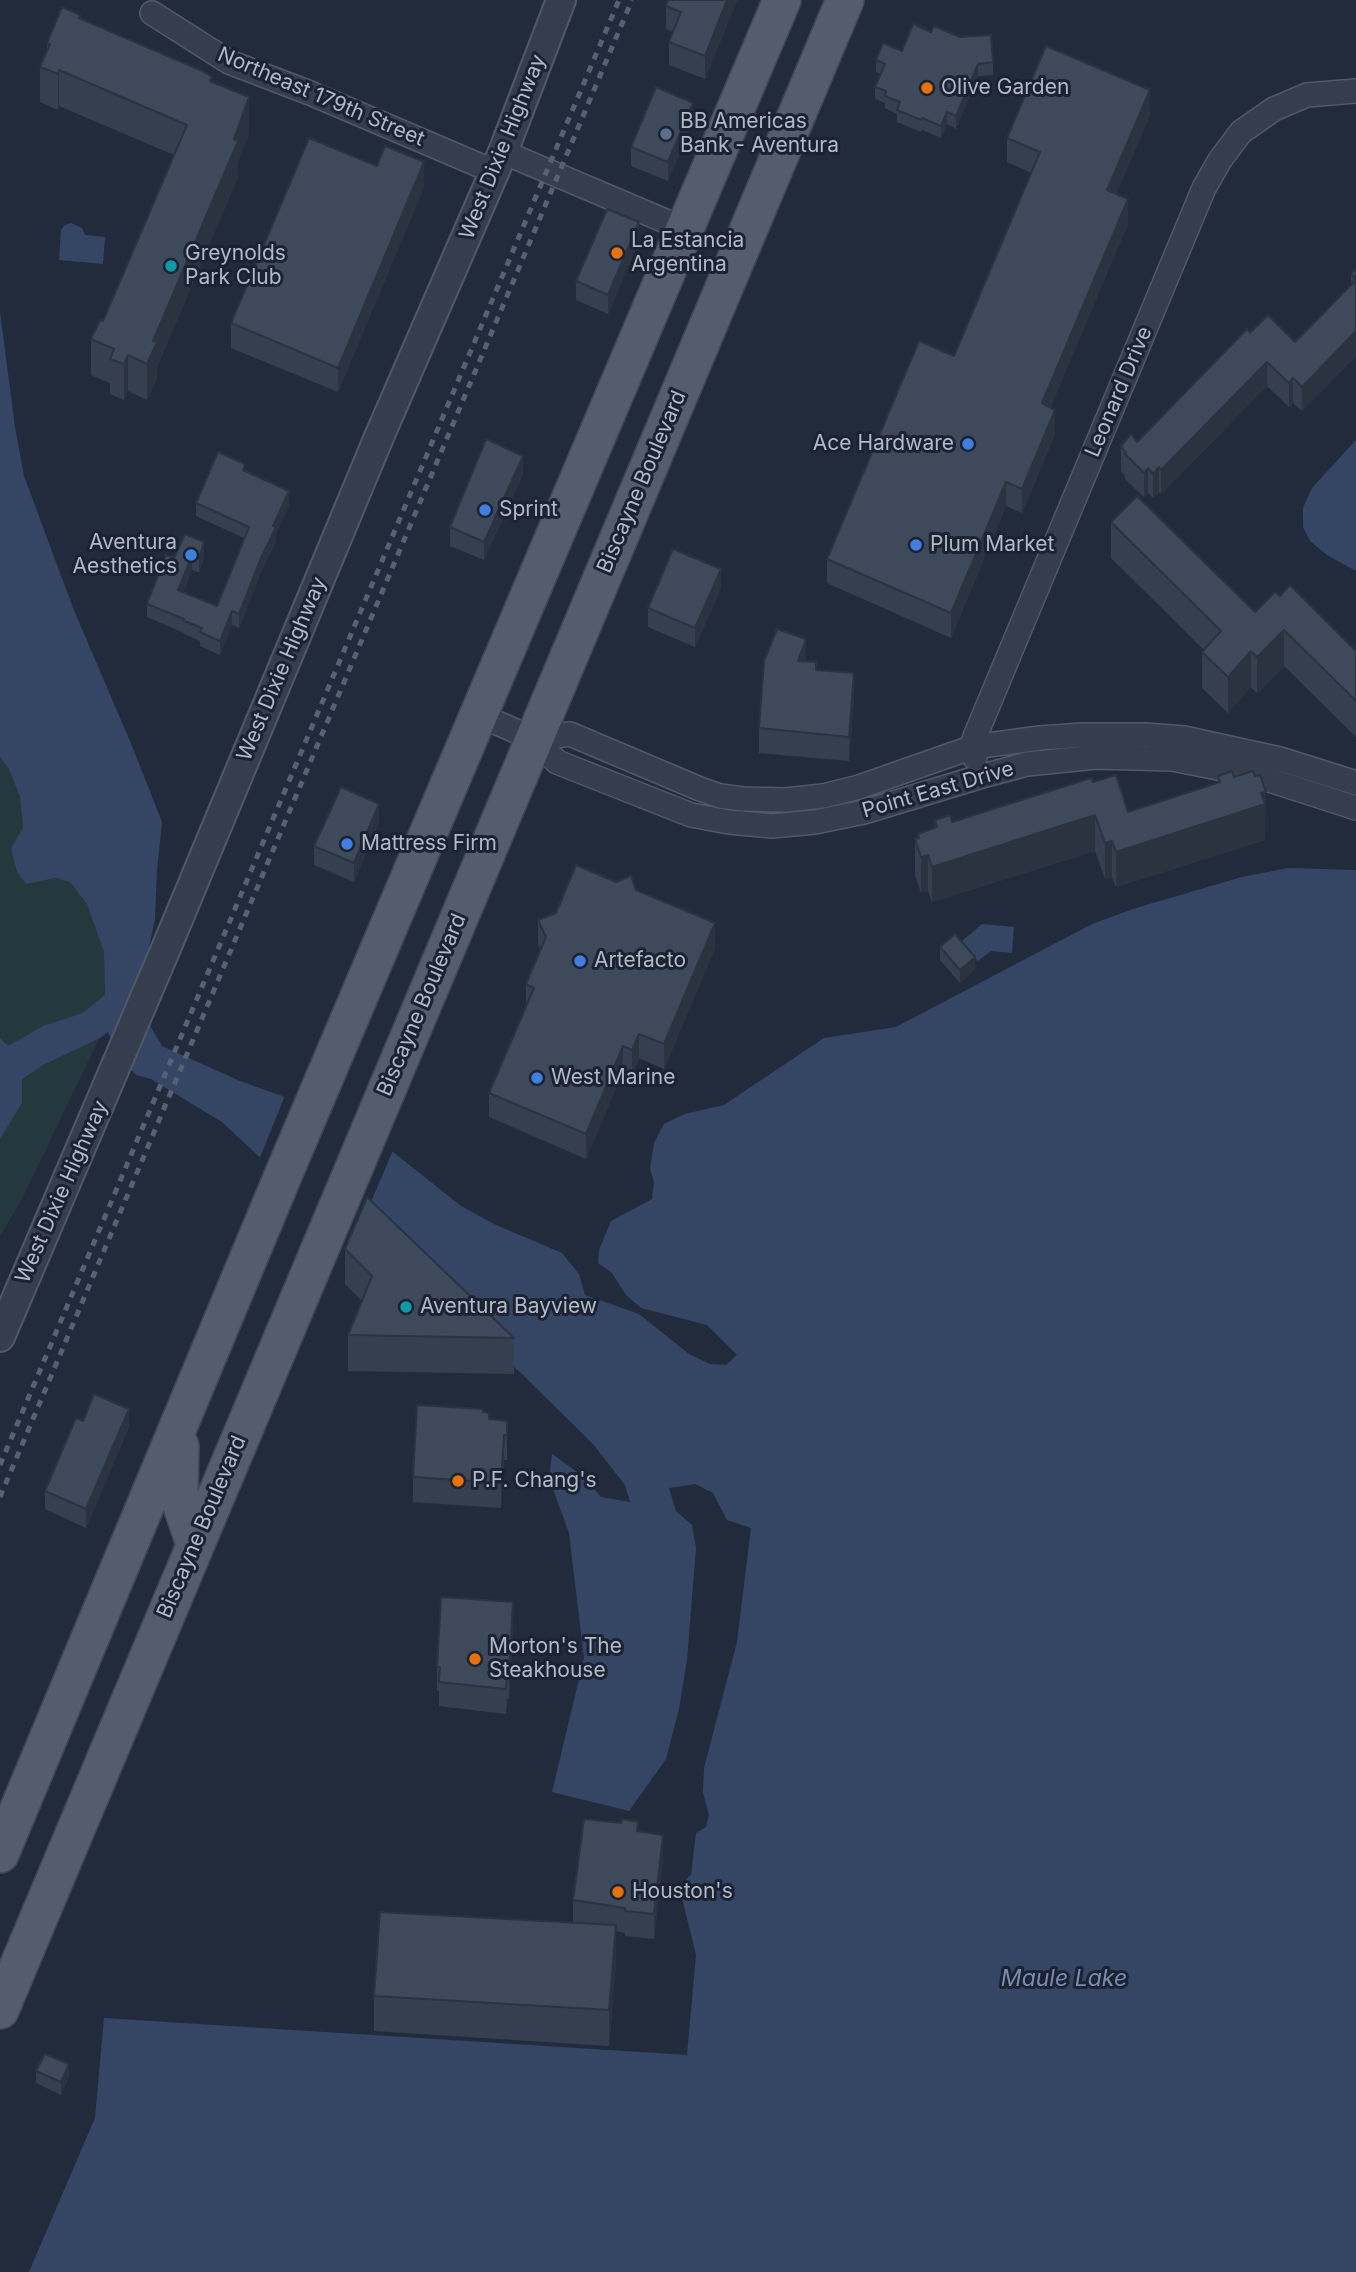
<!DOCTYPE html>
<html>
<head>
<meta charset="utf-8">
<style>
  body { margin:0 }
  canvas { display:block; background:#222b3c }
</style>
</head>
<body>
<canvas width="1356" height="2272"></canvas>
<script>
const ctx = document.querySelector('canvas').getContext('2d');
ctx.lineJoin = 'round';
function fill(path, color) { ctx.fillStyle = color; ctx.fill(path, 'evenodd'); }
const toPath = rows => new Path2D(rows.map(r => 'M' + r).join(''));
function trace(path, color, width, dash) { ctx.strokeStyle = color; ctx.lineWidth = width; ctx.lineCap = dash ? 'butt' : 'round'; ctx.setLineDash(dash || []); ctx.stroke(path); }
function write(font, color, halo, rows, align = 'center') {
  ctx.font = font + ' Inter,sans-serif'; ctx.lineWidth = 6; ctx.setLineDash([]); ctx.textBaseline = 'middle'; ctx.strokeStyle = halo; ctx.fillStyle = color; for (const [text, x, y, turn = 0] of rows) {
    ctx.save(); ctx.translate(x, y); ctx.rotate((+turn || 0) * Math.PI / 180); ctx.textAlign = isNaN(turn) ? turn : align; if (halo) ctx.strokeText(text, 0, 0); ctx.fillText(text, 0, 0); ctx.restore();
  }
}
fill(toPath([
  [0,757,9,769,20,798,23,829,11,848,26,884,56,878,70,882,87,904,104,952,106,1024,22,1199,0,1236]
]), '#24393d');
fill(toPath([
  [71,223,82,228,85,235,105,237,103,264,59,260,61,230,65,225],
  [0,312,15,427,24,476,73,608,132,746,162,822,157,870,155,919,148,952,148,1022,162,1046,240,1081,313,1107,368,1132,461,1206,496,1225,562,1253,579,1274,585,1295,639,1314,689,1354,710,1364,726,1365,737,1355,707,1325,641,1308,626,1295,612,1273,598,1263,599,1250,611,1221,652,1199,654,1182,650,1169,654,1143,664,1124,685,1114,724,1105,824,1038,896,1027,1092,924,1136,908,1242,877,1288,868,1356,870,1356,2272,29,2272,95,2118,104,2018,687,2055,696,1955,679,1886,691,1875,696,1833,706,1827,709,1815,703,1793,704,1768,737,1642,751,1528,727,1520,713,1493,695,1484,669,1488,676,1511,692,1525,696,1548,687,1660,679,1709,666,1759,629,1811,552,1792,584,1658,569,1533,549,1478,552,1454,584,1477,601,1497,630,1502,625,1485,593,1444,524,1376,370,1235,337,1207,282,1178,222,1122,151,1079,136,1075,120,1059,108,1032,100,1038,43,1065,22,1079,22,1103,0,1139,0,1038,8,1046,43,1026,83,1013,105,995,104,952,87,904,70,882,56,878,26,884,17,872,11,848,23,828,20,797,9,769,0,757],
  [1356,440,1356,571,1327,555,1310,541,1303,527,1303,508,1312,488],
  [982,924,1014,927,1012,953,991,951,978,961,961,942]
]), '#354564');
fill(toPath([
  [286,1093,315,1104,369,1129,394,1148,359,1230,335,1210,280,1181,259,1160]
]), '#222b3c');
const minor = toPath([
  [152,13,229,62,310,93,495,172],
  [503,152,684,229],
  [479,715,534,739,557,762,691,815,729,822,772,826,815,822,864,812,979,777,1027,764,1096,757,1172,759,1213,767,1260,777,1356,808],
  [534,739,570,734,700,789,720,796,743,799,785,800,823,796,859,787,973,747,1040,738,1083,735,1146,735,1184,738,1280,759,1356,783],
  [975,758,973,747,974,739,1204,188,1220,160,1241,132,1274,109,1307,95,1356,91]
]);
const tertiary = toPath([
  [0,1337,167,946,379,437,503,152,561,0]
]);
const primary = toPath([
  [180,1446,179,1497,195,1544],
  [0,1854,282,1178,782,0],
  [0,2010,845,0]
]);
trace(minor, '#515867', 26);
trace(tertiary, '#515867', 32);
trace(primary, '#3f4655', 40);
trace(minor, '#363d4d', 23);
trace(tertiary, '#363d4d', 28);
trace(primary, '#545c6d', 37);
trace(toPath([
  [0,1465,619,0],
  [0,1497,632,0]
]), '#576174', 5, [7, 7]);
fill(toPath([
  [737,0,705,79,669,65,669,42,673,32,666,29,666,6],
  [80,19,212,82,249,133,238,162,238,177,157,367,157,378,147,400,128,391,124,400,110,394,110,383,91,375,91,339,103,321,174,155,59,106,58,110,40,102,40,67,47,51,47,43],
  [902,51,993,62,993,75,978,76,956,129,947,124,941,138,922,130,921,132,897,122,897,114,885,108,885,103,875,99,875,87,881,74,876,72,876,60],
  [1150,115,1116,194,1128,224,1050,407,1055,434,1022,513,1006,506,951,638,827,583,827,559,954,356,1032,173,1007,162,1007,138],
  [693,121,668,181,631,166,631,147],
  [424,187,338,392,231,348,231,323],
  [639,241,608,314,576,300,576,281],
  [1356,269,1356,356,1302,411,1293,403,1289,407,1267,386,1161,494,1159,492,1153,498,1148,493,1144,497,1125,479,1125,476,1121,471,1121,446,1137,442,1250,333,1295,342,1351,284,1351,273],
  [245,471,289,505,276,533,276,541,260,574,239,628,232,625,220,655,200,646,200,641,184,634,184,633,147,617,147,604,174,558,204,542,204,556,199,572,192,570,183,592,217,606,244,538,196,516,196,503],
  [523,474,484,560,450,546,450,527],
  [1111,522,1255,612,1280,596,1356,651,1356,737,1284,666,1257,693,1251,687,1228,713,1202,688,1202,652,1204,650,1111,558],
  [721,588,695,647,648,627,648,608],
  [806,662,854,698,849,761,759,753,759,728],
  [1218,776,1234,777,1266,828,1265,828,1265,840,1116,887,1112,877,1105,879,1095,851,932,902,928,891,921,893,915,875,915,839,918,838,918,834,935,828,935,820,952,822,1093,782,1128,812,1218,783],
  [379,822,354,882,314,865,314,846],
  [636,890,715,948,664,1069,639,1058,632,1075,623,1071,586,1159,489,1117,489,1093,526,1007,526,984,540,949,538,944,538,920],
  [940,947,975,969,960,983,940,960],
  [345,1249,514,1338,514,1374,348,1371,348,1335,362,1301,345,1284],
  [483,1412,489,1420,507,1421,507,1460,504,1460,501,1508,413,1502,413,1477],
  [83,1421,129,1427,86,1528,45,1509,45,1491],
  [513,1626,509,1699,507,1699,506,1714,439,1706,439,1691,437,1691,437,1667],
  [638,1832,663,1859,654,1939,625,1936,625,1933,616,1931,616,1961,609,2046,374,2031,374,1996,573,1923,573,1900],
  [36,2071,69,2076,61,2095,36,2083]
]), '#353f4f');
fill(toPath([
  [727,0,737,0,705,79,705,56],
  [978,64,978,76,956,129,956,116],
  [59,70,59,106,58,110,58,74],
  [1150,90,1150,115,1107,215,1107,190],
  [249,97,249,133,238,162,238,177,157,367,157,378,147,400,147,364,153,341,234,139],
  [693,103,693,121,668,181,668,162],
  [947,112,947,124,941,138,941,126],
  [424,162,424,187,338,392,338,368],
  [1128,199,1128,224,1042,428,1042,403],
  [639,222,639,241,608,314,608,295],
  [1356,331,1356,356,1302,411,1302,387],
  [128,355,128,391,124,400,124,364],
  [1267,362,1267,386,1161,494,1161,470],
  [1293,378,1293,403,1289,407,1289,383],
  [1055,410,1055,434,1022,513,1022,489],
  [523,456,523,474,484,560,484,542],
  [1159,467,1159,492,1153,498,1153,474],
  [1148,468,1148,493,1144,497,1144,473],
  [1006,482,1006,506,951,638,951,613],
  [289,491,289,505,276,533,276,541,260,574,239,628,239,614,273,526],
  [204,542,204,556,199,572,199,559],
  [192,556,192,570,178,604,178,590],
  [721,569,721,588,695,647,695,628],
  [232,611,232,625,220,655,220,641],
  [1284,630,1284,666,1257,693,1257,657],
  [806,639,806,664,798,661],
  [1251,651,1251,687,1228,713,1228,677],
  [854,673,854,698,849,761,849,737],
  [1266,792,1265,840,1116,887,1116,852],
  [379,804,379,822,354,882,354,863],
  [1095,815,1095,851,932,902,932,867],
  [1112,841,1112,877,1105,879,1105,843],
  [928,855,928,891,921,893,921,857],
  [715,923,715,948,664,1069,664,1044],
  [975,957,975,969,960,983,960,970],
  [639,1034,639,1058,632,1075,632,1050],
  [623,1046,623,1071,586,1159,586,1134],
  [129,1409,129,1427,86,1528,86,1509],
  [504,1435,504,1460,501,1508,501,1483],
  [513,1602,513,1626,509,1699,509,1674],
  [663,1835,663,1859,654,1939,654,1914],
  [616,1925,616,1961,609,2046,609,2010],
  [69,2064,69,2076,61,2095,61,2082]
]), '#2b3340');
const building = toPath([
  [668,0,727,0,705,56,669,42,681,12,666,6,668,0],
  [62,7,80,15,79,18,200,70,212,77,210,81,249,97,234,139,238,141,153,341,157,342,147,364,128,355,124,364,110,359,114,349,91,339,100,320,103,321,187,125,59,70,58,74,40,67,50,44,47,43,62,7],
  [913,24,931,32,934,26,960,37,991,35,993,62,978,64,956,116,947,112,941,126,922,118,921,120,897,110,900,102,885,96,886,91,875,87,885,64,876,60,883,43,902,51,913,24],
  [1046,46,1150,90,1107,190,1128,199,1042,403,1055,410,1022,489,1006,482,951,613,827,559,919,341,954,356,1040,152,1007,138,1046,46],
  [656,87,693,103,668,162,631,147,656,87],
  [309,138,377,166,385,146,424,162,338,368,231,323,309,138],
  [607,209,639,222,608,295,576,281,607,209],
  [1356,269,1356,279,1351,273,1356,269],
  [1356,280,1356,331,1302,387,1293,378,1289,383,1267,362,1161,470,1159,467,1153,474,1148,468,1144,473,1125,454,1126,453,1121,446,1131,434,1137,442,1247,329,1250,333,1268,315,1295,342,1356,280],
  [486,439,523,456,484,542,450,527,486,439],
  [218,452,245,464,243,470,289,491,273,526,276,527,260,560,239,614,232,611,220,641,200,632,202,628,184,621,184,619,147,604,166,555,174,558,185,534,204,542,199,559,192,556,178,590,217,606,249,527,196,503,218,452],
  [1137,496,1255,612,1275,592,1280,596,1290,585,1356,651,1356,701,1284,630,1257,657,1251,651,1228,677,1202,652,1221,631,1111,522,1137,496],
  [673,549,721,569,695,628,648,608,673,549],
  [777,629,806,639,798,661,816,662,816,670,854,673,849,737,759,728,764,661,777,629],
  [1232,771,1234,777,1253,771,1255,776,1260,775,1266,792,1261,793,1265,804,1116,852,1112,841,1105,843,1095,815,932,867,928,855,921,857,915,839,919,838,918,834,937,827,935,820,950,815,952,822,1091,778,1093,782,1116,775,1128,812,1220,782,1218,776,1232,771],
  [341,787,379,804,354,863,314,846,341,787],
  [576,865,616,882,631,876,636,890,715,923,664,1044,639,1034,632,1050,623,1046,586,1134,489,1093,534,988,526,984,546,937,538,920,556,913,576,865],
  [955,934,975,957,960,970,940,947,955,934],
  [367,1197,514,1338,348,1335,372,1276,345,1249,367,1197],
  [94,1394,129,1409,86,1509,45,1491,76,1418,83,1421,94,1394],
  [417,1405,483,1409,483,1412,489,1413,489,1419,507,1421,507,1435,504,1435,501,1483,413,1477,417,1405],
  [441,1597,513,1602,509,1674,507,1674,506,1689,439,1682,440,1667,437,1667,441,1597],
  [584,1819,621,1823,622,1819,638,1822,637,1831,663,1835,654,1914,625,1911,625,1908,573,1900,584,1819],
  [380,1912,616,1925,609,2010,374,1996,380,1912],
  [45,2054,69,2064,61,2082,36,2071,45,2054]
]);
fill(building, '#3e495c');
trace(building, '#2b3340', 2);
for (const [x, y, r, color] of [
  [927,88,7,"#e8710a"],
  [666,134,7,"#5c6f8a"],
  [617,253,7,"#e8710a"],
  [171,266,7,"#0f9aa8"],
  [968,444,7,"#3f7fe0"],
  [485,510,7,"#3f7fe0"],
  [916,545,7,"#3f7fe0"],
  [191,555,7,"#3f7fe0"],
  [347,844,7,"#3f7fe0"],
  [580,961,7,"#3f7fe0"],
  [537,1078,7,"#3f7fe0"],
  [406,1307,7,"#0f9aa8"],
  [458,1481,7,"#e8710a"],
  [475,1659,7,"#e8710a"],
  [618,1892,7,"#e8710a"]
]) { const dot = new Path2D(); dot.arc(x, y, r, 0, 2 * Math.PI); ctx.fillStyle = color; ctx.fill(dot); trace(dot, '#1b2231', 2.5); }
write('21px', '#b1b8c8', '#1b2231', [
  ["Olive Garden",941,88],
  ["BB Americas",680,122],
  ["Bank - Aventura",680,146],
  ["La Estancia",631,241],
  ["Argentina",631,265],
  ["Greynolds",185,254],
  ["Park Club",185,278],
  ["Ace Hardware",954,444,"right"],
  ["Sprint",499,510],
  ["Aventura",177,543,"right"],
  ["Aesthetics",177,567,"right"],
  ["Plum Market",930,545],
  ["Mattress Firm",361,844],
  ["Artefacto",594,961],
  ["West Marine",551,1078],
  ["Aventura Bayview",420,1307],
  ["P.F. Chang's",472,1481],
  ["Morton's The",489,1647],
  ["Steakhouse",489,1671],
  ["Houston's",632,1892]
], 'left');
write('21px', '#b1b8c8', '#1b2231', [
  ["Northeast 179th Street",321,97,23],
  ["West Dixie Highway",503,147,-68],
  ["Leonard Drive",1119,392,-67],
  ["Biscayne Boulevard",642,482,-67],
  ["West Dixie Highway",282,669,-67],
  ["Point East Drive",938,790,-16],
  ["Biscayne Boulevard",422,1005,-67],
  ["West Dixie Highway",62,1192,-66],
  ["Biscayne Boulevard",202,1527,-67]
]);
write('italic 23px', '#788cb2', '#1b2231', [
  ["Maule Lake",1064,1979]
]);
</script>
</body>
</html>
